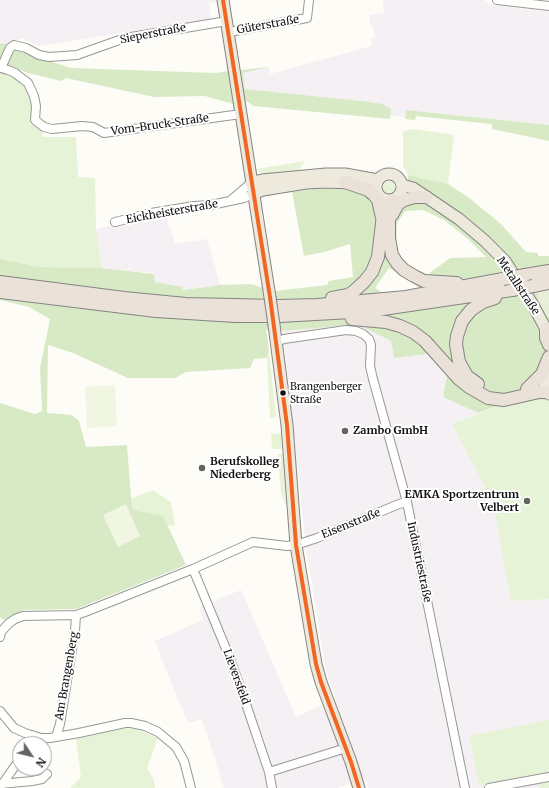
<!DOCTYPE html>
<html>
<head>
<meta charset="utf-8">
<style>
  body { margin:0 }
  #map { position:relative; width:549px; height:788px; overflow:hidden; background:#fdfcf7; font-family:Merriweather,serif }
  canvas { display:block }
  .north { position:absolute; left:12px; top:736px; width:40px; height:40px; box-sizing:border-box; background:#fff; border:1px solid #a0a0a0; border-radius:50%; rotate:125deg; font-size:11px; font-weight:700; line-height:16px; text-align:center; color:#111 }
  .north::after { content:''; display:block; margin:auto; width:14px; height:18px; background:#646362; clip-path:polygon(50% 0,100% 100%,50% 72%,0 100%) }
</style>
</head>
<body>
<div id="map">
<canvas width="549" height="788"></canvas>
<div class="north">N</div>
</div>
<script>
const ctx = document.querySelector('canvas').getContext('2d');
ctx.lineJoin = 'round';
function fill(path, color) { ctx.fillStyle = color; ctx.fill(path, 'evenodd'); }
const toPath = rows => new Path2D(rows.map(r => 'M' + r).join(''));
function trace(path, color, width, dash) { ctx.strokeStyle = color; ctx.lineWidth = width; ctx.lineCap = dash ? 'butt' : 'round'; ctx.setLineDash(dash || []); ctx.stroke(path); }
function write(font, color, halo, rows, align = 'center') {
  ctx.font = font + ' Merriweather,serif'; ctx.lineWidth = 4; ctx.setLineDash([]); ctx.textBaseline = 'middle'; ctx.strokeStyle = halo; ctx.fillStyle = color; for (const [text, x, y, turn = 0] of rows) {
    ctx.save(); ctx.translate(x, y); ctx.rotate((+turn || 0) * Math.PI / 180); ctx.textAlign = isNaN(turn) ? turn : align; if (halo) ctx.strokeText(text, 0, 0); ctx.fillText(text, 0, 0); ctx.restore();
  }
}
fill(toPath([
  [0,0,218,0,218,2,209,3,211,19,39,46,23,38,15,41,7,45,0,43],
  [383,0,484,0,490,5,549,12,549,125,406,110,404,117,390,116,391,109,362,101,245,89,243,73,269,67,270,74,372,46,371,38,375,38,373,26,371,26,369,15,384,13],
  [165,213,175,244,207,239,220,285,182,290,182,287,155,282,154,273,102,268,96,229],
  [352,325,363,327,391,341,394,358,428,354,447,375,443,397,478,413,452,424,493,503,511,600,549,599,549,720,469,737,539,785,539,788,368,788,366,779,337,788,224,788,202,719,188,723,171,682,155,641,203,620,199,607,241,590,296,717,336,699,326,671,306,547,283,331]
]), '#f5f0f3');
fill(toPath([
  [0,70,5,71,27,84,34,105,31,125,39,127,43,129,42,137,76,137,78,177,95,178,96,229,102,268,40,267,0,259],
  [414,129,454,135,448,184,408,175,403,166,403,131],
  [305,161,298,171,266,175,258,171,257,169],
  '383 187a6 6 0 1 1 12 0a6 6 0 1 1-12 0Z',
  [269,349,276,417,270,418,267,358],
  [525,400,549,400,549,599,511,601,493,503,452,424,503,404],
  [281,433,282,449,272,449,271,434],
  [278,454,283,454,286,506,281,494],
  [152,490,171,502,175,526,167,525,116,549,131,499],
  [549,720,549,788,539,788,539,785,479,785,469,736],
  [125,728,136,729,158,738,147,768,154,780,155,788,70,788,81,777,76,739]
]), '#e7f3d7');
fill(toPath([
  [0,43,18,47,37,57,71,68,216,73,228,71,233,104,205,96,154,97,66,78,61,81,28,73,0,62],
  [269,67,243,73,245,89,362,101,382,104,391,109,390,119,253,106,247,101,245,102,241,70],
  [406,110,549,125,549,141,492,129,492,124,416,116,415,120,405,119],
  [408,175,448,184,468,197,501,224,526,252,538,253,538,256,549,256,549,290,538,293,539,301,549,318,549,400,525,400,503,404,478,413,443,397,447,375,428,354,394,358,391,341,363,327,352,325,283,331,266,330,269,349,267,358,254,359,250,368,186,372,175,378,128,378,73,353,48,345,47,413,72,415,79,421,86,447,127,445,132,510,163,516,186,565,76,609,24,610,4,620,0,617,0,403,35,414,42,411,40,368,50,319,29,307,0,300,0,259,40,267,102,268,154,274,155,282,183,287,183,290,220,285,251,284,260,287,275,291,327,285,329,281,353,277,350,244,324,252,304,256,292,192,318,188,360,190,369,196,376,205,407,202],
  [423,210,444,220,468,239,486,257,450,258,427,275,407,265,396,253,397,223,405,211],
  [389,268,420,288,385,294,375,288]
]), '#d8eac5');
fill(toPath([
  [549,290,549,318,539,301,538,293]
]), '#e9eedb');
fill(toPath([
  [115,385,117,426,87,428,85,387],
  [126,504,140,536,118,547,103,515]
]), '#f0f6e1');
const minor = toPath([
  [497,0,549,6],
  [227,21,125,38,77,55,49,57,39,55,26,48,14,45,10,48,1,68,8,70,15,73,28,83,34,96,36,106,35,120,44,127,52,129,82,126,93,127,104,133,241,114],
  [229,32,307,18,309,0],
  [231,200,251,183],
  [115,222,151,213,194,206,211,205,244,198,253,194],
  [276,342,284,339,346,330,356,331,363,334,369,339,371,345,370,366,373,379,407,502,465,788],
  [193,569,229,656,245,701,269,772,272,788],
  [0,637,1,632,8,624,15,619,23,616,76,615,85,612,193,569,253,542,287,546,296,545,317,538,399,504,407,502],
  [0,711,14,728,25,733,41,738,50,738,79,733,125,723,131,723,145,726,158,732,176,747,184,761,191,788],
  [56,737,60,724,75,631,76,615],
  [31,744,36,737],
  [269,772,346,748],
  [0,784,32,781,42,779,47,774],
  [1,786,20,759],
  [489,788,549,777]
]);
const major = toPath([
  [223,0,270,297],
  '376 187a13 13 0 1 1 26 0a13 13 0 1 1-26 0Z',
  [251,183,262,180,326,174,345,174,378,180],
  [402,185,413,188,459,219,485,241,505,261,533,305,549,335],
  [253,194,263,190,306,183,325,182,353,183],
  [274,325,287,425,296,545,316,664,321,682,351,762,359,788],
  [549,374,545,380,545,388,549,394]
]);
const highway = toPath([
  [345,182,368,190,374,195,378,200,382,218],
  [392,200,389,209,389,238,392,255,397,263,404,270,414,276,424,281,457,283],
  [392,215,398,204,404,200,415,197,426,197],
  [525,275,549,271],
  [0,282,124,298,186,304,278,306,317,305,406,297,503,279],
  [533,286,549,283],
  [0,292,156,311,235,316,280,316,369,311,512,290],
  [332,298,348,295,353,292,364,282,372,272,378,257,383,215],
  [352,319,386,322,400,326,413,332,425,341,459,379,469,387,488,398,504,400,539,392,547,392],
  [546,329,546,338,549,345],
  [478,384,467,376,459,362,456,344,457,336,462,321,471,310,483,302,495,298],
  [527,389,542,374,549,357]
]);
trace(minor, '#979795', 10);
trace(major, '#858482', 13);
trace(highway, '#858482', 14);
trace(minor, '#fffffe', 8);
trace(major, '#ede9dc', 11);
trace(highway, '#eae1d8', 12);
const majorBridge = toPath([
  [270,297,274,325]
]);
const highwayBridge = toPath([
  [503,279,525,275],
  [512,290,533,286]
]);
trace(majorBridge, '#858482', 13, []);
trace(highwayBridge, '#858482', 14, []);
trace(majorBridge, '#ede9dc', 11);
trace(highwayBridge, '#eae1d8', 12);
trace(toPath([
  [223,0,270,297,287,425,296,545,316,664,321,682,351,762,359,788]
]), '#f26522', 4);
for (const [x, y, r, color] of [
  [283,393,3.5,"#111"],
  [345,431,4,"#646362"],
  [202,468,4,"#646362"],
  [527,501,4,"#646362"]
]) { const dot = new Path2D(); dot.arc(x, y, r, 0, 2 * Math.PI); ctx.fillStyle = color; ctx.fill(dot); trace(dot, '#fff', 1.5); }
write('10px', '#111', '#fff', [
  ["Brangenberger",290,387],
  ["Straße",290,400]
], 'left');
write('11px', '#111', '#fff', [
  ["Güterstraße",268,25,-10],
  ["Sieperstraße",153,34,-11],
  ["Vom-Bruck-Straße",160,125,-8],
  ["Eickheisterstraße",172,212,-10],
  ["Metallstraße",518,286,56],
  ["Eisenstraße",351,524,-22],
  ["Industriestraße",419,562,78],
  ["Am Brangenberg",67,676,-80],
  ["Lieversfeld",236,677,70]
]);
write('bold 11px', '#111', '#fff', [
  ["Zambo GmbH",353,431],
  ["Berufskolleg",210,462],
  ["Niederberg",210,475],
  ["EMKA Sportzentrum",519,495,"right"],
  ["Velbert",519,508,"right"]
], 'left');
</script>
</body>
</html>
